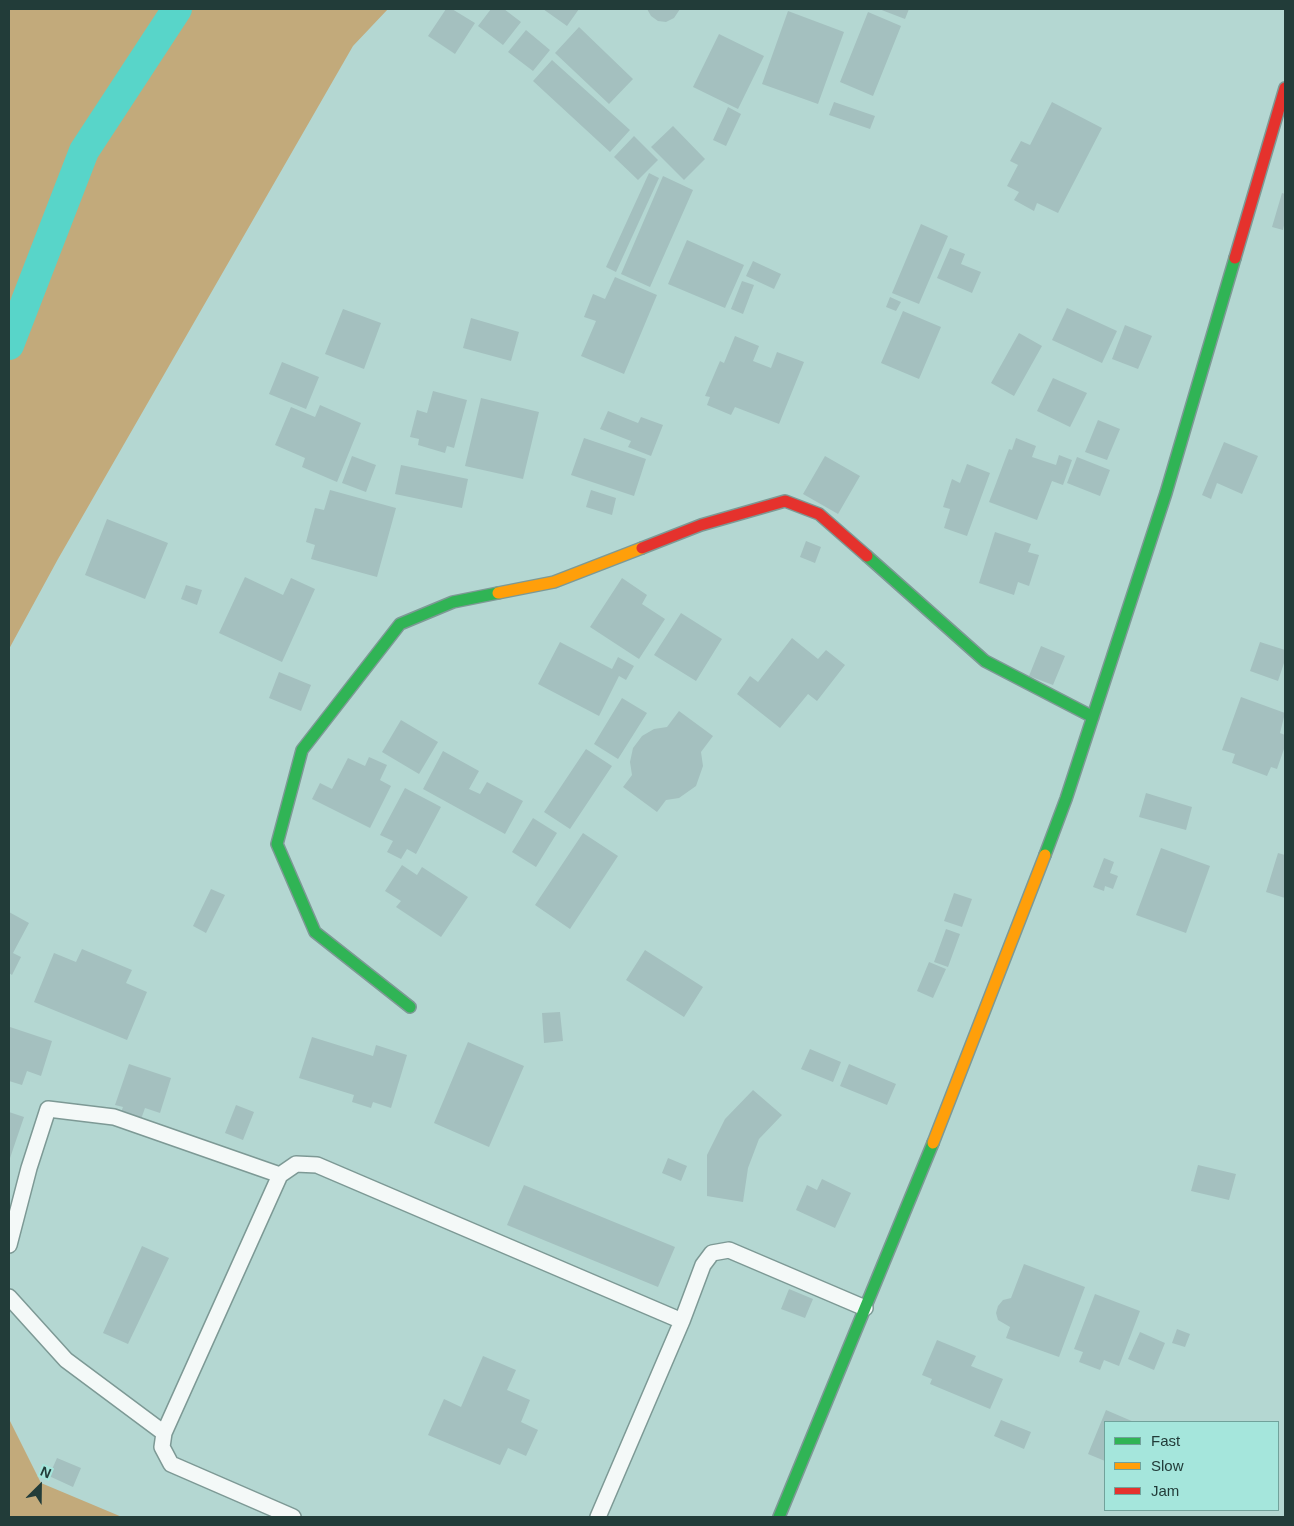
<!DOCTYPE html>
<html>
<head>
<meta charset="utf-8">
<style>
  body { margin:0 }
  #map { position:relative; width:1294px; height:1526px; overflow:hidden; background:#b4d7d2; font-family:Arial,sans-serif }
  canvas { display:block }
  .frame { position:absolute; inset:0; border:10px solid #223c39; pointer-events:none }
  .legend { position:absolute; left:1104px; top:1421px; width:175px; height:90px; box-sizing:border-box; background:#a5e6dc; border:1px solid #71a29b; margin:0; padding:6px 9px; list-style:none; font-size:15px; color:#223c39 }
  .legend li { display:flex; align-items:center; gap:10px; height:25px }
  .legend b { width:25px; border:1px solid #71a29b }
  .north { position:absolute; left:15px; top:1461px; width:50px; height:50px; -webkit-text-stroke:4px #a5e6dc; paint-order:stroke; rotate:23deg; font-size:14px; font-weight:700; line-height:20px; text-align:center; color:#223c39 }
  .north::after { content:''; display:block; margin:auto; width:18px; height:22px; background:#223c39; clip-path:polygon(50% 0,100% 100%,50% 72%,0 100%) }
</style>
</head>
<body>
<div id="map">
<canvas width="1294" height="1526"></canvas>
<div class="frame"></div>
<ul class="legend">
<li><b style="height:6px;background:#30b455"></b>Fast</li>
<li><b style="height:6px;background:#ff9f0a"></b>Slow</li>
<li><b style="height:6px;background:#e5322d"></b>Jam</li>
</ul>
<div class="north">N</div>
</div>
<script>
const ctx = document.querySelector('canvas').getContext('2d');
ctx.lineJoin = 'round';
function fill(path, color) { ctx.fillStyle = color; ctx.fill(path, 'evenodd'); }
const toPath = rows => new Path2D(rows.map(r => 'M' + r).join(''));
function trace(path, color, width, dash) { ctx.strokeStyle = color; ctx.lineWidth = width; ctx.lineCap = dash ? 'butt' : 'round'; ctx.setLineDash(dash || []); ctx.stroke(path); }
fill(toPath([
  [9,9,388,9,353,46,58,559,9,649],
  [9,1419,41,1483,122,1517,9,1517]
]), '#c2aa7b');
trace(toPath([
  [9,345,84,151,177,9]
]), '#58d5c9', 30);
fill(toPath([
  [446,9,452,9,475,23,455,54,428,36],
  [491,9,504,9,521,22,503,45,478,26],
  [543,9,579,9,567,26],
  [647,9,680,9,674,18,666,22,658,21,651,16],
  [879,9,909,9,905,19],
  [788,11,844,32,818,104,762,84],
  [868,12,901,26,873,96,840,82],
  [579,27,633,79,609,104,555,53],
  [526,30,550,50,533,71,508,52],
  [719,34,764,56,738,109,693,87],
  [552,60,630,130,610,152,533,81],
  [834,102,875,116,870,129,829,115],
  [1052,102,1102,128,1058,213,1037,203,1034,211,1014,200,1019,192,1007,186,1018,165,1010,161,1021,141,1030,145],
  [728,107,741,114,726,146,713,140],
  [673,126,705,159,684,180,651,147],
  [634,136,658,160,638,180,614,157],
  [649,173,659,178,616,272,606,267],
  [663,176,693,190,650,287,621,274],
  [1282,193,1285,194,1285,221,1283,230,1272,227],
  [921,224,948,236,919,304,892,293],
  [687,240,744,265,725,308,668,284],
  [950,248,965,254,961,264,981,272,972,293,937,278],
  [753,261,781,274,774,289,746,276],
  [615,277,657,295,624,374,581,356,596,321,584,317,593,294,605,299],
  [742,281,754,285,743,314,731,309],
  [890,297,901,302,896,311,886,307],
  [1067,308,1117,331,1102,363,1052,340],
  [343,309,381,323,364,369,325,354],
  [903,311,941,327,919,379,881,363],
  [471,318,519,332,511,361,463,348],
  [1125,325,1152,336,1138,369,1112,359],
  [1019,333,1042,346,1014,396,991,383],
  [735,336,759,346,753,361,771,368,777,352,804,362,779,424,735,407,731,415,707,405,710,397,705,396,720,361,724,363],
  [282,362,319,377,306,409,269,394],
  [1053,378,1087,393,1070,427,1037,411],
  [433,391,467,400,454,448,447,446,445,453,418,445,419,439,410,437,417,410,427,413],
  [481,398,539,412,523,479,465,466],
  [320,405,361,423,337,482,302,467,305,458,275,445,291,407,315,417],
  [608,411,638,423,641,417,663,425,651,456,628,447,631,441,600,429],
  [1098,420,1120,429,1107,460,1085,452],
  [584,438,646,459,634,496,571,475],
  [1016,438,1036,446,1032,457,1056,465,1059,455,1072,460,1063,485,1052,481,1037,520,989,502,1009,449,1012,450],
  [1224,442,1258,456,1242,494,1217,483,1211,499,1202,495],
  [352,456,376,465,366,492,342,483],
  [825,456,860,476,838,514,803,494],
  [1077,457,1110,470,1100,496,1067,483],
  [967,464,990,473,967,536,944,528,950,509,943,507,952,479,960,483],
  [401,465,468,479,462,508,395,494],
  [330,490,396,508,377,577,311,559,315,545,306,542,315,508,324,510],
  [591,490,616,498,612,515,586,507],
  [107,519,168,543,145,599,85,575],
  [995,532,1031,544,1028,552,1039,555,1029,586,1018,582,1014,595,979,583],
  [806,541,821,547,815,563,800,557],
  [245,577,283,595,291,578,315,589,282,662,219,633],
  [622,578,647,595,642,604,665,619,639,659,590,627],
  [186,585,202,590,197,605,181,599],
  [681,613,722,639,696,681,654,655],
  [792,638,818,659,826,650,845,665,817,701,808,694,780,728,737,694,750,676,758,682],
  [560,642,612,669,618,657,634,666,626,680,619,676,599,716,538,684],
  [1260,642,1285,650,1285,660,1278,681,1250,671],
  [1041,646,1065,656,1053,685,1029,676],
  [279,672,311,685,301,711,269,698],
  [1241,697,1285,713,1280,733,1285,735,1285,746,1277,769,1271,767,1267,776,1232,763,1235,754,1222,750],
  [622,698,647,713,618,759,594,744],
  [679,711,713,736,701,752,703,766,696,786,679,798,666,800,657,812,623,787,632,775,630,762,633,748,642,736,654,729,667,727],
  [401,720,438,742,419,774,382,752],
  [586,749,612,766,570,829,544,812],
  [443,751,479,771,469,789,480,794,487,782,523,801,505,834,423,789],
  [369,757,387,765,380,780,391,786,370,828,312,799,320,783,332,789,348,758,365,766],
  [405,788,441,807,416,854,407,849,401,859,387,852,393,841,380,835],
  [1146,793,1192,807,1186,830,1139,817],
  [533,818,557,833,536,867,512,852],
  [583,833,618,856,570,929,535,905],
  [1161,848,1210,866,1186,933,1136,915],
  [1278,853,1285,855,1285,898,1266,892],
  [1104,858,1114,862,1110,873,1118,876,1113,889,1105,886,1104,891,1093,887],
  [402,865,417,875,422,867,468,897,441,937,396,907,401,901,385,891],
  [211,889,225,895,206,933,193,926],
  [954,893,972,899,962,927,944,921],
  [9,912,29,923,13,953,21,957,12,975,9,973],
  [946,929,960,934,948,967,934,962],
  [82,949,132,970,126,983,147,992,127,1040,34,1002,54,953,76,962],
  [645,950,703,987,684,1017,626,980],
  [929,962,946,969,933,998,917,991],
  [560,1012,563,1041,544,1043,542,1013],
  [10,1027,52,1041,41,1076,27,1071,22,1085,9,1081],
  [312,1037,373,1056,376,1045,407,1055,391,1108,373,1102,371,1108,352,1102,354,1095,299,1078],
  [468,1042,524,1066,489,1147,434,1123],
  [810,1049,841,1062,833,1082,801,1069],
  [129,1064,171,1078,160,1113,145,1108,140,1122,120,1115,123,1107,115,1105],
  [849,1064,896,1084,887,1105,840,1086],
  [753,1090,782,1115,759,1139,748,1168,743,1202,707,1196,707,1155,725,1119],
  [236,1105,254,1112,243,1140,225,1133],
  [9,1112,24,1117,9,1161],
  [668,1158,687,1166,681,1181,662,1173],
  [1198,1165,1236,1174,1229,1200,1191,1191],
  [822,1179,851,1193,835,1228,796,1210,807,1185,817,1190],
  [524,1185,675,1247,658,1287,507,1225],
  [142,1246,169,1258,128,1344,103,1333],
  [1024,1264,1085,1287,1059,1357,1006,1338,1010,1327,998,1320,996,1313,998,1306,1003,1300,1011,1298],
  [789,1289,813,1299,805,1318,781,1309],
  [1095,1294,1140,1311,1119,1366,1104,1360,1100,1370,1079,1362,1083,1352,1074,1349],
  [1177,1329,1190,1334,1185,1347,1172,1343],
  [1140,1332,1165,1343,1154,1370,1128,1359],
  [937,1340,976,1356,971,1366,1003,1379,990,1409,930,1384,932,1379,922,1375],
  [483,1356,516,1370,507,1390,530,1400,521,1422,538,1430,526,1456,508,1448,500,1465,428,1435,444,1399,461,1407],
  [1106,1410,1134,1422,1105,1422,1105,1461,1088,1454],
  [1001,1420,1031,1432,1024,1449,994,1436],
  [57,1458,81,1468,73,1487,49,1476]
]), '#a4c0bf');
const lane = toPath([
  [9,1245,29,1168,48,1109,114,1117,280,1175],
  [9,1297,66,1360,164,1433],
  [293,1517,171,1464,162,1447,164,1433,280,1175,296,1164,317,1165,682,1321],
  [598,1517,682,1321,703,1265,712,1253,729,1250,865,1308]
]);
const fast = toPath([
  [867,556,985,661,1093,717],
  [1045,855,1066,799,1166,493,1235,258],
  [410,1007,315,932,277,844,302,750,400,624,453,602,498,593],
  [779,1517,933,1143]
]);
const slow = toPath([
  [498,593,554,582,642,548],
  [933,1143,1045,855]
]);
const jam = toPath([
  [1235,258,1285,88],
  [642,548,701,525,785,501,819,514,867,556]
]);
trace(lane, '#7d9995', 18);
trace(fast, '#7d9995', 14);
trace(slow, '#7d9995', 14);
trace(jam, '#7d9995', 14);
trace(lane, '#f4f9f8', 15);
trace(fast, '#30b455', 11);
trace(slow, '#ff9f0a', 11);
trace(jam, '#e5322d', 11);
</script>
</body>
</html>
